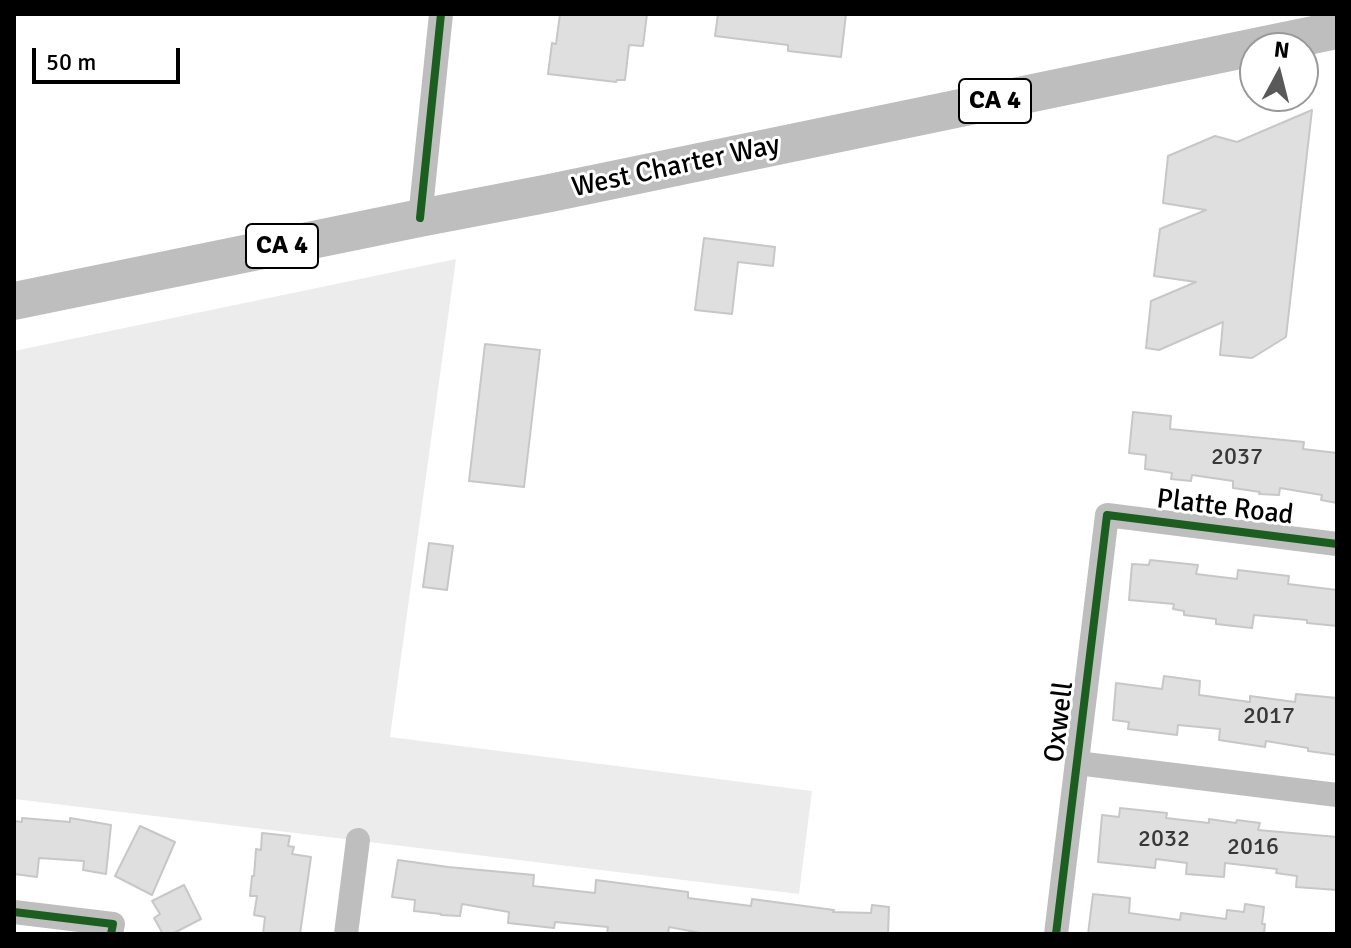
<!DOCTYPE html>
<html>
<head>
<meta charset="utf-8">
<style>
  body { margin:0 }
  #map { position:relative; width:1351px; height:948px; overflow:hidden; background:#fff; font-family:Signika,sans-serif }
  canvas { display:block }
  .frame { position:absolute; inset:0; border:16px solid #000; pointer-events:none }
  .north { position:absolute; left:1239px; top:32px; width:80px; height:80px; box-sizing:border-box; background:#fff; border:2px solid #999; border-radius:50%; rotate:7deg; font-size:22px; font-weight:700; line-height:32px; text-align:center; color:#000 }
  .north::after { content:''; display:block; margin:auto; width:28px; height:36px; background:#595959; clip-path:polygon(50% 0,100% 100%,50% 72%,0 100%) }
  .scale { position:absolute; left:32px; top:48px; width:148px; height:36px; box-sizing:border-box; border:4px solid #000; border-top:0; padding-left:10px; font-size:24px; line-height:28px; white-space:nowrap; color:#000; -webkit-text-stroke:6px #fff; paint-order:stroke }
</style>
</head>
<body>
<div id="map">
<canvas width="1351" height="948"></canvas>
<div class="frame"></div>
<div class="north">N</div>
<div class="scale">50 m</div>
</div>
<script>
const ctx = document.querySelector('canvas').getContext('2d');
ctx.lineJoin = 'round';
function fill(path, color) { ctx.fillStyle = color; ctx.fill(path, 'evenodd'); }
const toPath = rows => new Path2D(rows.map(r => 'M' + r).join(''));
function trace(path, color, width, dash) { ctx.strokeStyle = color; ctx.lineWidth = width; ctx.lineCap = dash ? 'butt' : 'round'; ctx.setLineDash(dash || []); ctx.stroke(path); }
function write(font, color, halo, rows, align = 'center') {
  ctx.font = font + ' Signika,sans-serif'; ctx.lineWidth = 6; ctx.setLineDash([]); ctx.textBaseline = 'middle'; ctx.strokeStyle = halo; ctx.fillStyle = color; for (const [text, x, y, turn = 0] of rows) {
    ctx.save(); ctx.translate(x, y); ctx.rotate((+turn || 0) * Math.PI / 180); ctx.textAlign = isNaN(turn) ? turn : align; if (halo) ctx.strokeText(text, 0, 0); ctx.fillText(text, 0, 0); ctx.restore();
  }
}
fill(toPath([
  [456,259,390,737,812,791,799,894,14,799,14,351]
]), '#ececec');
const building = toPath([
  [560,14,647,14,643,46,629,45,625,80,617,80,616,82,548,74,552,43,556,44,560,14],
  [718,14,846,14,841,57,788,51,788,45,715,36,718,14],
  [1312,110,1286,337,1252,358,1220,355,1223,322,1159,350,1146,348,1151,301,1196,282,1154,276,1160,229,1206,210,1163,203,1168,156,1215,136,1237,142,1312,110],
  [704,238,775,247,773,266,738,262,732,314,695,310,704,238],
  [485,344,540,350,524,487,469,481,485,344],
  [1133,412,1171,416,1170,429,1304,442,1303,449,1337,453,1337,503,1321,500,1322,495,1280,488,1279,495,1259,494,1260,492,1233,488,1233,481,1192,475,1191,481,1171,479,1172,473,1145,469,1146,455,1129,453,1133,412],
  [429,543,453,546,447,590,423,587,429,543],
  [1150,560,1198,565,1196,574,1237,579,1238,570,1289,576,1288,584,1337,590,1337,626,1307,623,1307,620,1254,615,1252,628,1216,624,1216,619,1184,615,1184,611,1173,609,1174,604,1129,600,1132,564,1149,565,1150,560],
  [1164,676,1200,681,1199,695,1250,702,1250,696,1295,702,1296,694,1337,698,1337,755,1308,751,1308,748,1266,741,1265,747,1219,740,1220,729,1178,725,1177,735,1128,729,1129,722,1113,720,1116,683,1162,689,1164,676],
  [1120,808,1167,813,1166,818,1209,823,1209,819,1236,823,1237,820,1260,823,1258,830,1337,837,1337,890,1296,887,1297,876,1276,873,1277,869,1225,863,1224,877,1186,874,1187,863,1156,859,1155,868,1098,862,1102,815,1119,817,1120,808],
  [22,818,70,822,70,818,111,825,106,874,83,870,84,861,39,858,37,877,14,874,14,821,22,822,22,818],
  [140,826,175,842,152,895,115,876,140,826],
  [262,833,290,836,288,846,294,847,292,854,311,857,300,934,263,934,265,917,254,915,257,896,250,896,252,876,254,876,256,849,261,850,262,833],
  [398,860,448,867,534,875,533,886,595,893,596,880,688,892,688,898,751,906,752,899,834,910,833,912,871,913,872,905,889,907,888,934,706,934,669,927,668,934,607,934,608,927,555,922,554,928,508,923,509,912,462,904,460,916,441,915,441,914,414,911,415,900,392,897,398,860],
  [184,885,201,919,172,934,163,934,154,918,160,914,152,901,184,885],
  [1093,894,1130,898,1129,913,1180,920,1181,913,1226,919,1227,910,1244,912,1245,904,1264,907,1262,924,1265,924,1264,934,1088,934,1093,894]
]);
fill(building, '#dfdfdf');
trace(building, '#c7c7c7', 2);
trace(toPath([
  [420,218,441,14],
  [1077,763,1337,795],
  [14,912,113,924,111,934],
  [346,934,358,840],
  [1056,934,1107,515,1337,544]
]), '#bebebe', 24);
trace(toPath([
  [14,301,420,218,550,193,1337,30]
]), '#bebebe', 38);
trace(toPath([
  [420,218,441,14],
  [14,912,113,924,111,934],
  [1056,934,1107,515,1337,544]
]), '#1b5e20', 8);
write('24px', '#383838', null, [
  ["2037",1237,458],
  ["2017",1269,717],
  ["2032",1164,840],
  ["2016",1253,848]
]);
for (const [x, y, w] of [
  [995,101,72],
  [282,246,72]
]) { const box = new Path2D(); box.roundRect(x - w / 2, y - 22, w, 44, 6); ctx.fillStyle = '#fff'; ctx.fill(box); trace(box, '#000', 2); }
write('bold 26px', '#000', null, [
  ["CA 4",995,101],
  ["CA 4",282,246]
]);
write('28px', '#000', '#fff', [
  ["West Charter Way",676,167,-12],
  ["Platte Road",1225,508,7],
  ["Oxwell",1060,722,-83]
]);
</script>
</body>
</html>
